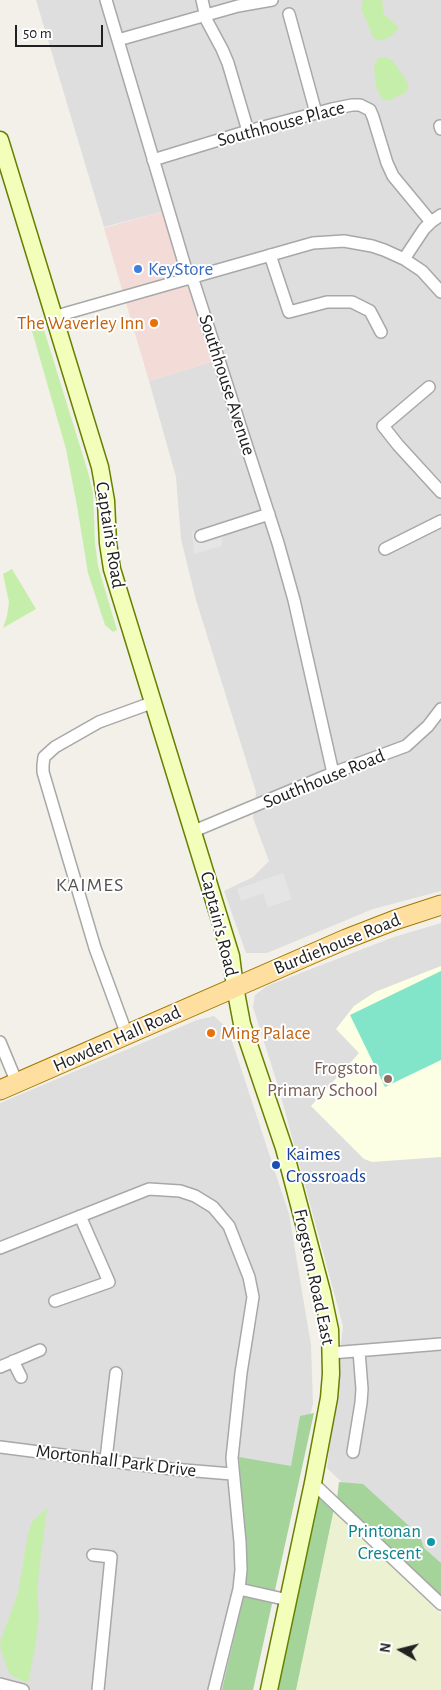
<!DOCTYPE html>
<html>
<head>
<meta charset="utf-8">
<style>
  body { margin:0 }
  #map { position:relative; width:441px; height:1690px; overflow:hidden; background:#f2f0e8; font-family:"Alegreya Sans",sans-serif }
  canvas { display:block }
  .north { position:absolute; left:376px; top:1625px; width:50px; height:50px; -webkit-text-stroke:4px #fff; paint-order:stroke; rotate:278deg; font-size:14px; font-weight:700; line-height:20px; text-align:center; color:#212121 }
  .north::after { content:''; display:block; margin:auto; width:18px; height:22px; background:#212121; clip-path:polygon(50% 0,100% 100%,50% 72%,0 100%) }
  .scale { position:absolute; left:15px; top:25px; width:88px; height:22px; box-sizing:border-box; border:2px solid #212121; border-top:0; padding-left:6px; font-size:15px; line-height:18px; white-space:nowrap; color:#212121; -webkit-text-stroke:4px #fff; paint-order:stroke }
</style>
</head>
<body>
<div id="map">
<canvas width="441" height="1690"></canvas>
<div class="north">N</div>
<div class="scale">50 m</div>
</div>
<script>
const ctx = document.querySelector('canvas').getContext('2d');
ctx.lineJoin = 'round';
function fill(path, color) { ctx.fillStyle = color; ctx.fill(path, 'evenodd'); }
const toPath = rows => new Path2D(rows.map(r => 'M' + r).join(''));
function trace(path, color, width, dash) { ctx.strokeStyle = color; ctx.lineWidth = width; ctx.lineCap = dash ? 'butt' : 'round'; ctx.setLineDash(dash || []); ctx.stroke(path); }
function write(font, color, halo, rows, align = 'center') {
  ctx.font = font + ' "Alegreya Sans",sans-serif'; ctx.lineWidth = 4; ctx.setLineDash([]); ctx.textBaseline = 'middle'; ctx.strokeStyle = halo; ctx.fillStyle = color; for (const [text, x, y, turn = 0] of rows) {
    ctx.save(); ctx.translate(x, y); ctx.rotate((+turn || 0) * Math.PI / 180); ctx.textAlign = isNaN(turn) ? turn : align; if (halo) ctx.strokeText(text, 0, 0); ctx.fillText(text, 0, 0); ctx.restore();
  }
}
fill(toPath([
  [36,0,441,0,441,891,373,909,267,953,246,953,224,891,253,877,269,861,253,818,256,792,196,600,181,539,176,477,149,381,214,361,165,211,104,227],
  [441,923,441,1578,327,1468,343,1326,279,1089,253,1007,255,995,267,986,394,937],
  [214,1016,228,1029,289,1214,311,1345,313,1404,291,1490,245,1690,0,1690,0,1103,197,1020]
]), '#dfdede');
fill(toPath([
  [165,211,214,361,149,381,104,228]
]), '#f3dbd7');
fill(toPath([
  [441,966,441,1157,372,1162,364,1159,311,1106,359,1053,336,1029,354,1006,375,992]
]), '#fcffe4');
fill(toPath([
  [335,1504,441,1615,441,1690,296,1690]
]), '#ecf1d2');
fill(toPath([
  [363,0,382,0,384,14,399,28,390,37,379,41,373,37,361,8],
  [386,57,393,61,408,83,408,89,405,93,388,101,382,99,376,87,374,67,378,58],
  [40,317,88,472,93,493,95,543,98,566,117,630,113,632,105,625,88,573,77,506,66,449,32,331,34,322],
  [12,569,36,609,3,628,7,616,9,602,3,574],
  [47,1508,37,1589,39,1617,35,1648,28,1683,14,1677,9,1673,1,1650,0,1642,18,1593,28,1534,32,1522]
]), '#c6eeab');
fill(toPath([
  [314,1413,253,1690,222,1690,242,1604,247,1568,239,1457,291,1466,300,1416],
  [339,1482,363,1484,420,1536,424,1548,441,1563,441,1600,337,1499],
  [313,1483,335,1504,296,1690,269,1690]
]), '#a5d49a');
fill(toPath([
  [441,971,441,1060,385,1087,350,1015]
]), '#82e5c9');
fill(toPath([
  [200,531,225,534,222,538,222,546,194,554,192,532],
  [283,873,292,899,268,907,263,893,241,901,237,889]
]), '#e5e5e5');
const street = toPath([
  [106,0,187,273,194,283,278,543,294,600,333,773],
  [202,0,207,21,222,49,228,63,248,131],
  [289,14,316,113],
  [118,40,238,6,272,0],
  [440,126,441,129],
  [153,160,248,131,332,109,352,105,360,105,370,110,373,117,387,163,393,176,431,222],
  [270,255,289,312,327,302,352,302,370,311,381,332],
  [404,259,424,229,431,222,441,215],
  [53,317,313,243,344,241,372,246,384,250,404,259,422,271,441,292],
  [429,387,383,426,398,445,441,492],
  [201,536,269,514],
  [385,549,441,521],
  [194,831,333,773,406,746,428,726,441,709],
  [127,1035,95,948,43,772,43,765,44,757,55,747,99,722,154,702],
  [0,1042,17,1083],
  [0,1248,149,1189,180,1191,195,1196,213,1207,229,1226,249,1277,253,1297,241,1373,232,1458,240,1542,241,1570,239,1589,214,1690],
  [55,1301,109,1282,80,1216],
  [331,1353,441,1344],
  [13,1361,21,1377],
  [0,1367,40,1350],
  [0,1447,172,1469,232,1474],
  [353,1452,361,1403,362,1389,359,1351],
  [106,1459,116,1373],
  [313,1483,441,1604],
  [93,1555,111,1557,98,1690],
  [239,1589,288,1600],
  [0,1684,23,1690]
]);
const secondary = toPath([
  [0,140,100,467,106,501,108,543,112,569,231,956,235,987,242,1024,284,1148,322,1292,330,1330,331,1374,329,1398,313,1483,269,1690]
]);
const primary = toPath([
  [0,1090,346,939,395,920,441,905]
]);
trace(street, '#a8a8a8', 14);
trace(secondary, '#668100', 19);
trace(primary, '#9f7a00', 21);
trace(street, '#fff', 11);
trace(secondary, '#f3feba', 16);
trace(primary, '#ffdfa0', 19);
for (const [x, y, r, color] of [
  [138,269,5,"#3f7fe0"],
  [154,323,5,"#e8710a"],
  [211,1033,5,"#e8710a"],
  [388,1079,5,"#8d6e63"],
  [276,1165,5,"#1a4fb4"],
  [431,1542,5,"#0f9aa8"]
]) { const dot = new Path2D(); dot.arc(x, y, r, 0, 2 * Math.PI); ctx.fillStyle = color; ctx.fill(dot); trace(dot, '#fff', 2); }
write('19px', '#212121', '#fff', [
  ["Southhouse Place",281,124,-15],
  ["Southhouse Avenue",227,385,72],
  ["Captain's Road",110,535,81],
  ["Southhouse Road",324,779,-22],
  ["Captain's Road",219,924,76],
  ["Burdiehouse Road",337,944,-22],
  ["Howden Hall Road",117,1039,-24],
  ["Frogston Road East",314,1277,78],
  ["Mortonhall Park Drive",116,1461,7]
]);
write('19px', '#366cbe', '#fff', [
  ["KeyStore",148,269]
], 'left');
write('19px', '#c56008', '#fff', [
  ["The Waverley Inn",144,323],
  ["Ming Palace",221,1033,"left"]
], 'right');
write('19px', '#785e54', '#fff', [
  ["Frogston",378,1068],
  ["Primary School",378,1090]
], 'right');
write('19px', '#164399', '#fff', [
  ["Kaimes",286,1154],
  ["Crossroads",286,1176]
], 'left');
write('19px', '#0d838f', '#fff', [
  ["Printonan",421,1531],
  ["Crescent",421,1553]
], 'right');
ctx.letterSpacing = '1px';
write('20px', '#545454', '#fff', [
  ["KAIMES",90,885]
]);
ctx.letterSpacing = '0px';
</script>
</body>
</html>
